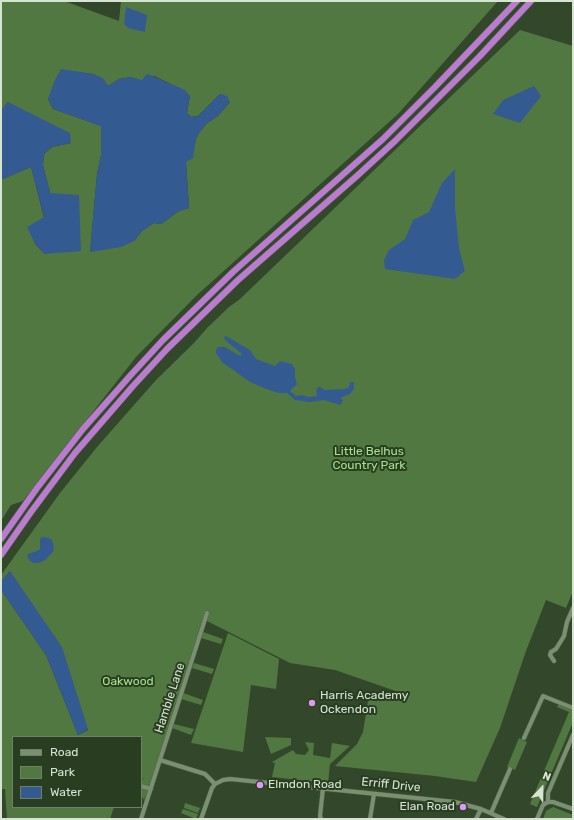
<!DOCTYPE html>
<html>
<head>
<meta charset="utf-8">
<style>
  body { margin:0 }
  #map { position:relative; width:574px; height:820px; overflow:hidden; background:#33472b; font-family:Rubik,sans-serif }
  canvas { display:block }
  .frame { position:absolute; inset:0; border:2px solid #d8e4d3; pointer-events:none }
  .legend { position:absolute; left:12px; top:736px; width:130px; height:72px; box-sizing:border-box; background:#293d21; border:1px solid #6f8068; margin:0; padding:5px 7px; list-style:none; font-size:12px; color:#d8e4d3 }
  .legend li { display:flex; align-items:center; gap:8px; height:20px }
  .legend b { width:20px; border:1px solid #6f8068 }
  .north { position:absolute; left:522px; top:768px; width:40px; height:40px; -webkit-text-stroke:3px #293d21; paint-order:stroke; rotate:22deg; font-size:11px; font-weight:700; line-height:16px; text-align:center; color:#d8e4d3 }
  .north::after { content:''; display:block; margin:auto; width:14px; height:18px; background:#d8e4d3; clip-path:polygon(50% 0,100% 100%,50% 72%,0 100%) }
</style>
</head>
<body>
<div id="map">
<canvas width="574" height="820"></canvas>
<div class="frame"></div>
<ul class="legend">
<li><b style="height:5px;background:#7a9071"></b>Road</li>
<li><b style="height:11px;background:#527841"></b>Park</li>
<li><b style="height:11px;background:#335b92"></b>Water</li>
</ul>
<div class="north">N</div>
</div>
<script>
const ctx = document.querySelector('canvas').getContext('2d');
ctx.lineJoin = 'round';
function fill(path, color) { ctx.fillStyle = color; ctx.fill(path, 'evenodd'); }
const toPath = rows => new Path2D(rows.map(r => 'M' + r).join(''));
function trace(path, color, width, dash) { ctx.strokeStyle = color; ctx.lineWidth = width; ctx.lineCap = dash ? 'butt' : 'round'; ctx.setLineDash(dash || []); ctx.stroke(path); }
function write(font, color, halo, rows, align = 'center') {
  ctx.font = font + ' Rubik,sans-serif'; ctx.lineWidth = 4; ctx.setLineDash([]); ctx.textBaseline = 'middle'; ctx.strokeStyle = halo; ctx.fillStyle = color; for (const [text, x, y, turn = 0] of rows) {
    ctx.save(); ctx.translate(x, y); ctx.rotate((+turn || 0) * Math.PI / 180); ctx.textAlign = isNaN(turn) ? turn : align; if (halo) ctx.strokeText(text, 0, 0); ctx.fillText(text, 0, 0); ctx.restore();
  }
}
fill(toPath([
  [1,1,64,1,119,21,121,1,498,1,398,114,196,296,136,357,23,501,11,505,1,521,1,176,3,179,31,167,44,218,35,244,45,254,50,193,43,165,44,154,52,147,71,143,8,102,1,111],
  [61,70,93,74,108,86,119,79,131,77,142,81,154,76,169,83,190,96,187,113,191,117,198,116,220,94,230,102,218,116,207,123,199,133,196,139,194,147,186,162,189,208,179,211,161,224,154,223,142,231,134,241,90,252,97,174,101,155,101,126,53,109,48,99],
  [520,30,573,46,573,591,566,608,546,600,526,651,500,728,476,782,435,776,335,766,357,744,363,732,369,695,371,693,376,692,394,698,410,696,335,670,290,663,203,619,152,780,144,800,141,795,141,779,145,779,141,778,141,737,13,737,13,807,114,807,110,819,7,819,5,789,1,789,1,590,46,655,78,735,88,730,9,572,1,582,1,575,60,493,97,447,156,380,194,343,207,328,229,307,240,299],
  [203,632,223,639,221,644,201,638],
  [228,633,279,659,276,689,251,685,243,752,191,743],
  [194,663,214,669,212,674,192,668],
  [183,693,203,700,201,705,181,699],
  [559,703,573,709,573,722,537,807,530,804,569,712,557,707],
  [174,724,194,729,191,735,172,728],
  [265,737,291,738,291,745,271,754],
  [519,738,527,742,515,770,507,767],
  [305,742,314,743,313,755,330,758,332,743,350,746,330,764,328,783,272,777,275,763,272,762,293,750,296,754,305,755,309,750],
  [185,803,200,808,198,813,184,808],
  [553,807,573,815,573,819,543,819,546,811],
  [183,809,198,814,196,819,181,813]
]), '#527841');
fill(toPath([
  [126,7,147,15,145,32,128,28,124,24],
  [61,69,93,74,103,78,108,86,119,79,131,77,142,80,145,76,148,74,185,90,190,96,187,113,192,117,198,116,220,94,227,96,230,102,218,116,207,123,199,133,196,139,193,158,186,162,189,208,179,211,161,224,154,223,142,231,134,241,121,247,90,252,97,174,101,155,101,126,53,109,48,99,54,82],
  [534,86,541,96,520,123,493,114,503,100],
  [8,102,70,133,71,143,52,147,44,154,43,165,50,193,79,195,81,251,45,254,35,244,27,227,44,217,31,167,3,179,1,176,1,111],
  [455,169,455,208,459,248,465,271,455,279,385,269,384,260,389,250,405,239,413,220,429,212,442,183],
  [226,336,250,350,256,359,275,366,280,361,292,364,295,369,295,377,297,384,290,391,296,396,302,395,309,397,317,396,316,391,318,387,320,387,325,390,345,389,349,387,350,382,354,382,354,389,350,394,340,398,343,400,341,405,324,400,310,402,295,400,287,393,279,393,269,390,250,382,222,362,216,353,216,350,218,347,225,347,240,356,242,354,225,340,224,337],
  [42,537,49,538,52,540,54,547,53,552,45,560,39,563,33,563,29,560,27,556,28,554,37,551,40,549,40,539],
  [10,571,62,647,88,729,78,735,46,655,1,590,1,582]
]), '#335b92');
const minor = toPath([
  [554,661,550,655,551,652,556,649,564,636,567,622,573,608],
  [524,738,543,696,573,708],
  [160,760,205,774,215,784],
  [141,786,151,789],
  [548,802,548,793,573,735],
  [548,802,553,802,573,809],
  [491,813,510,769],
  [141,819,207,613],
  [201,819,212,788,215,784,223,780,230,779,455,802,481,809,504,819],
  [321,819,320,816,323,788],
  [370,819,374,794],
  [476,819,481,809],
  [537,819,543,805,548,802]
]);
const highway = toPath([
  [1,539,37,488,83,429,129,377,163,340,234,271,383,139,435,87,517,1],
  [1,555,31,512,75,453,133,386,167,349,238,280,358,175,395,141,480,56,531,1]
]);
trace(minor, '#53644c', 5);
trace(highway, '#53644c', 7);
trace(minor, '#7a9071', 4);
trace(highway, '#ba7bd1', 6);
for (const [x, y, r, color] of [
  [312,703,4,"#dc99f4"],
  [260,785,4,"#dc99f4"],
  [463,807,4,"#dc99f4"]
]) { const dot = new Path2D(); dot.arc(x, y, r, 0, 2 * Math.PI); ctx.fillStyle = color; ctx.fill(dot); trace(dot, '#293d21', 1.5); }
write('12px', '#a5e28b', '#293d21', [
  ["Little Belhus",369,452],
  ["Country Park",369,466],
  ["Oakwood",128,682]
]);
write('12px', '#d8e4d3', '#293d21', [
  ["Harris Academy",320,696],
  ["Ockendon",320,710],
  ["Elmdon Road",268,785],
  ["Elan Road",455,807,"right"]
], 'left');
write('12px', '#d8e4d3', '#293d21', [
  ["Hamble Lane",170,698,-72],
  ["Erriff Drive",391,785,6]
]);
</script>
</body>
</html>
